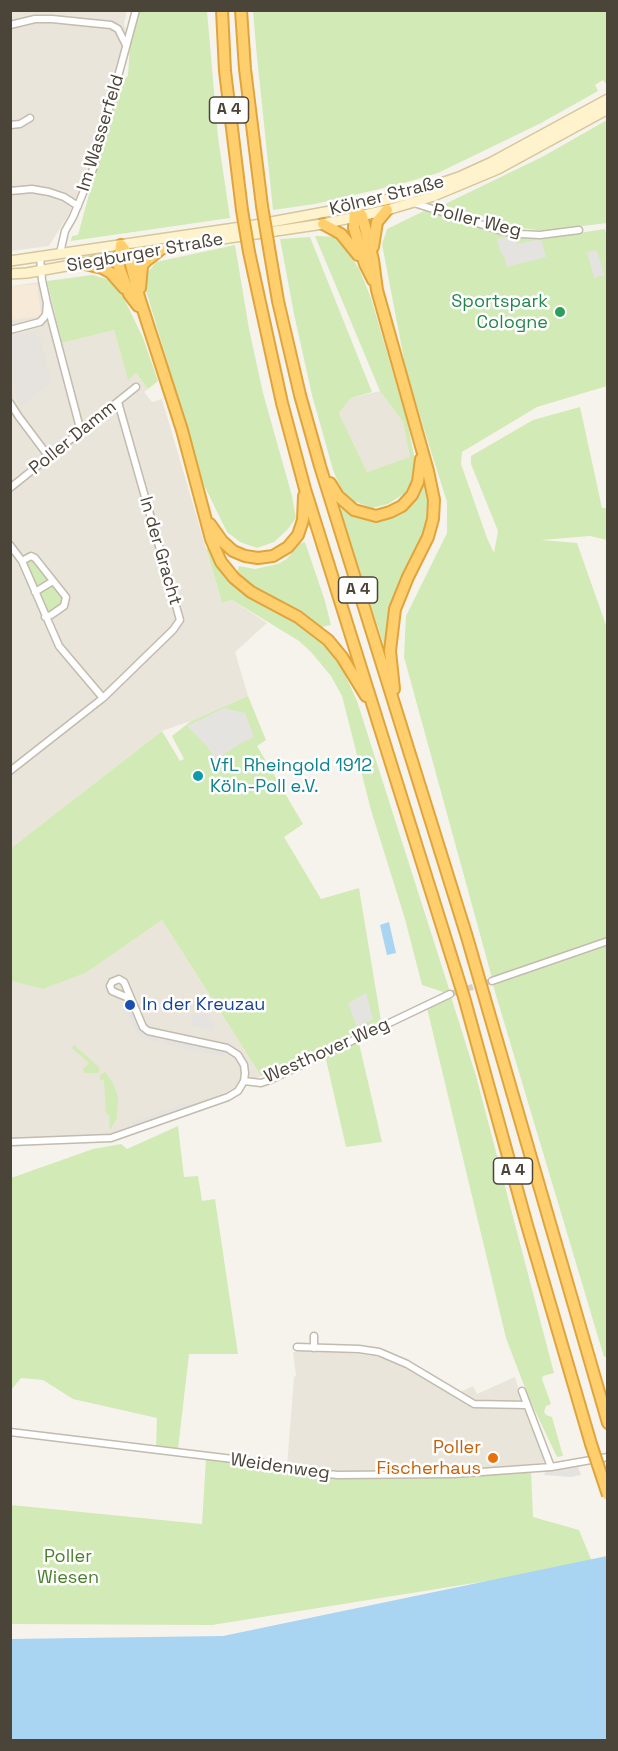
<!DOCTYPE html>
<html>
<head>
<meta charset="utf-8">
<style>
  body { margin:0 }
  #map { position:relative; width:618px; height:1751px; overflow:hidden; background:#f6f3ec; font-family:"Space Grotesk",sans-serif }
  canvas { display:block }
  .frame { position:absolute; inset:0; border:12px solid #4b4439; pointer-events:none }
</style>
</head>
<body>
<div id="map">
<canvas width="618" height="1751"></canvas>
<div class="frame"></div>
</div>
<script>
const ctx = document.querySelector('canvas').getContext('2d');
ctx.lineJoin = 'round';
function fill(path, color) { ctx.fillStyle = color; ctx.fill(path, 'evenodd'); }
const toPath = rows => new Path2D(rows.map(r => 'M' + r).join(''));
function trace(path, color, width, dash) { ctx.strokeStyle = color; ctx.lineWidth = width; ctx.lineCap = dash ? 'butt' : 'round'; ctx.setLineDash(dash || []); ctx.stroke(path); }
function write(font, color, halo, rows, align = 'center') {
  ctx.font = font + ' "Space Grotesk",sans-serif'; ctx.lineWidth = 5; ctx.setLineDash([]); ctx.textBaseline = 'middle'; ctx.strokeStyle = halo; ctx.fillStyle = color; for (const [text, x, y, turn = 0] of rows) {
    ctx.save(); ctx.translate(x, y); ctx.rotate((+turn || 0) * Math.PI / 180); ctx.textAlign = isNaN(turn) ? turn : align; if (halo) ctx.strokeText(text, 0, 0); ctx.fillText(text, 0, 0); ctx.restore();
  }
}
fill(toPath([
  [10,11,127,11,124,24,127,32,95,151,69,214,49,246,11,251],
  [47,281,62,343,114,330,128,379,136,373,148,389,144,392,152,402,162,399,222,603,232,600,267,623,235,652,248,696,191,721,162,731,11,848,11,286],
  [380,391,403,422,411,457,367,472,339,413,351,398],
  [162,920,261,1076,181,1113,94,1141,11,1147,11,981,43,989,86,973],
  [323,1350,376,1356,393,1360,454,1395,473,1386,477,1394,515,1377,526,1411,546,1459,543,1463,452,1471,345,1473,310,1471,287,1466,294,1377,296,1376,293,1352]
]), '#eae5da');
fill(toPath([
  [37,284,41,316,11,320,11,286]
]), '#f7ead8');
fill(toPath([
  [32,332,41,340,51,382,20,407,15,392,11,340,16,334]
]), '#e6e2dd');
fill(toPath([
  [140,11,207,11,218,137,230,218,71,241,72,236,78,235,120,80,128,76,130,43],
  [253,11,607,11,607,85,603,80,595,85,598,91,541,123,438,173,397,185,315,204,273,210,257,57],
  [607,120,607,223,544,231,522,228,443,205,542,157],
  [424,211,492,230,533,237,546,238,605,229,607,239,607,386,537,407,462,452,461,464,487,538,494,553,498,531,471,464,471,456,533,420,580,407,602,508,607,508,607,540,590,536,541,540,577,543,607,628,607,938,492,978,404,657,406,616,447,533,447,502,407,375,382,244,387,229],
  [315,236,340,237,360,271,371,298,407,421,415,460,412,479,405,493,388,504,372,508,351,500,341,489,333,470,312,395,294,314,280,239,310,237,372,392,351,398,339,413,367,472,410,457,403,422,380,391],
  [235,245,249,329,263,393,292,496,296,518,287,530,274,542,257,548,240,542,227,532,204,485,145,287,145,270,149,271,156,262],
  [92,275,107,279,111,277,119,288,143,338,158,381,148,389,136,373,128,380,114,330,62,343,47,281],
  [424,471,429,505,428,517,424,534,389,616,384,646,340,510,343,508,350,513,364,518,382,519,395,515],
  [305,542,325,601,331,625,321,627,308,617,250,585,238,576,237,572,239,566,255,569,278,564,288,558,298,544],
  [206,548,210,550,229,580,238,589,308,630,333,655,344,672,357,701,450,992,446,993,422,985,405,919,371,810,342,696,331,676,311,652,299,641,232,600,222,603],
  [28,560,32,560,47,578,45,583,40,586,35,585,26,565],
  [50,586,54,587,63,600,51,612,48,612,45,610,40,594],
  [248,696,266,740,257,746,303,824,284,837,321,899,359,888,381,1021,261,1076,162,920,86,973,43,989,11,981,11,848,162,731,180,761,184,759,172,736,191,721],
  [607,946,608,1356,604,1357,493,985],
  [451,997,476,1076,554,1373,543,1376,542,1379,551,1404,546,1406,544,1412,546,1415,552,1417,563,1456,557,1457,528,1396,506,1338,427,1008],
  [358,1039,382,1142,346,1147,325,1055],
  [74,1045,100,1068,98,1073,84,1073,83,1069,89,1063,72,1048],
  [105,1072,113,1083,118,1097,117,1118,110,1130,109,1115,106,1113,104,1080,100,1080,100,1075],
  [178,1126,184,1177,198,1176,202,1201,215,1199,238,1354,189,1354,178,1449,156,1447,157,1418,73,1399,43,1380,21,1378,11,1390,11,1178,93,1149,121,1144,127,1149],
  [206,1459,268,1466,310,1475,346,1478,452,1477,531,1471,533,1517,579,1530,593,1564,212,1625,11,1624,11,1505,202,1524]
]), '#d2eab5');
fill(toPath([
  [513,236,517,244,541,239,546,257,507,267,504,256,501,253,497,239],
  [597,250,604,275,594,278,587,252],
  [224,708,245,713,254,737,241,743,216,760,206,745,187,726],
  [366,993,373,1019,357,1027,348,1003],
  [131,1007,141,1030,147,1034,160,1037,159,1043,143,1038,136,1032,126,1010],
  [209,1013,209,1019,216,1026,212,1030,192,1026,191,1015],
  [165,1038,225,1051,224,1057,164,1044],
  [188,1102,190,1107,134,1127,132,1122],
  [578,1466,581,1475,571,1477,544,1475,546,1470]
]), '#e5e3e0');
fill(toPath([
  [389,922,396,953,387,955,380,925],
  [607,1556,607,1740,11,1740,11,1639,223,1636]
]), '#a9d4f2');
trace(toPath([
  [450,994,492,981]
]), '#d4d0c8', 6, [6, 3]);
const minor = toPath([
  [10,25,35,19,52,19,111,25,118,29,126,45],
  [10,125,20,124,30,118],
  [10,191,32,189,49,192,64,197,78,206],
  [414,203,502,231,521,234,540,235,579,230],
  [60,253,65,231,73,217,93,169,136,10],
  [47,303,81,432],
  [10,330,40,322,46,315,47,303,42,280,40,257],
  [10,403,19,417,49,457],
  [10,488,136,387],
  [10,545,22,561,59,646,103,698],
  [22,561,31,556,35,558,66,597,64,606,51,615,45,617],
  [35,592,53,581],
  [10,771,103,698,173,630,180,620,118,402],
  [492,981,608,941],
  [244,1081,261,1083,270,1080,450,994],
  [10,1142,111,1138,228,1097,238,1091,244,1081,245,1073,244,1065,238,1055,227,1048,148,1031,143,1027,124,982,119,979,112,982,110,986,112,991,131,999],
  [297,1347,359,1349,379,1352,407,1364,474,1404,527,1405],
  [314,1348,314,1336],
  [522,1391,551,1467],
  [10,1432,266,1463,305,1472,338,1475,454,1474,551,1467,608,1457]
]);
const secondary = toPath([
  [10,261,255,225,368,204,406,195,459,177,492,162,608,99],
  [10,274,27,273,195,243,323,224,387,210,431,197,498,169,608,109]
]);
const motorway = toPath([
  [222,10,225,71,242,210],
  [241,10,245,69,262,206],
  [355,206,362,216,365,227,373,260,377,290,428,471,434,500,433,519,428,537,408,577,395,609,390,651,394,689],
  [355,206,354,228,365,264,373,280],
  [323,224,341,234,358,255],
  [121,245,129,256,139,297,182,430,211,539,221,562,234,578,251,592,298,617,328,640,342,657,366,696],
  [121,245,119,267,129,294,138,306],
  [373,247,377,222,387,210],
  [269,248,278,301,300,395,320,466,467,937,608,1423],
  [249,252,282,403,305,489,464,997,527,1225,591,1444],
  [85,264,102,268,111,273,124,288],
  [140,288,142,266,146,261,160,250],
  [330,483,338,496,354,510,376,516,390,512,402,506,412,495,418,482,421,459],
  [210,524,222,541,233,551,245,556,258,558,273,556,288,547,298,535,303,520,304,496]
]);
trace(minor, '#c2bbae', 9);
trace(secondary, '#d6c79b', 12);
trace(motorway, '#e0a43c', 14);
trace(minor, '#fff', 6);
trace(secondary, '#fff3cd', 9);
trace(motorway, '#ffcf6e', 10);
const motorwayBridge = toPath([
  [262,206,269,248],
  [242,210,249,252],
  [591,1444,608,1495]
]);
trace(motorwayBridge, '#e0a43c', 14, []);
trace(motorwayBridge, '#ffcf6e', 10);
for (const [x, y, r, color] of [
  [560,312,6,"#2e9e5b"],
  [198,776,6,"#0f9aa8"],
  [130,1005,6,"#1a4fb4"],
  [493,1458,6,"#e8710a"]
]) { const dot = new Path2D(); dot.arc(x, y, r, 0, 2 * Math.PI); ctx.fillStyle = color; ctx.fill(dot); trace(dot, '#fff', 2); }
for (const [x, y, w] of [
  [229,110,39],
  [358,590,39],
  [513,1171,39]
]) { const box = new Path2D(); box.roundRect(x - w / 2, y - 13, w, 26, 4.5); ctx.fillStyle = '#fff'; ctx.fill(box); trace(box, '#4b4439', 1.5); }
write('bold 16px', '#4b4439', null, [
  ["A 4",229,110],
  ["A 4",358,590],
  ["A 4",513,1171]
]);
write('18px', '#4b4439', '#fff', [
  ["Im Wasserfeld",101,133,-73],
  ["Kölner Straße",387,196,-14],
  ["Poller Weg",477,221,14],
  ["Siegburger Straße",145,253,-10],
  ["Poller Damm",73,438,-39],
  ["In der Gracht",160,551,74],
  ["Westhover Weg",327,1051,-24],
  ["Weidenweg",280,1467,8]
]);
write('18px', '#27864d', '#fff', [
  ["Sportspark",548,302],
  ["Cologne",548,323]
], 'right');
write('18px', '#0d838f', '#fff', [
  ["VfL Rheingold 1912",210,766],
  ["Köln-Poll e.V.",210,787]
], 'left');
write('18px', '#164399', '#fff', [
  ["In der Kreuzau",142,1005]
], 'left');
write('18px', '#c56008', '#fff', [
  ["Poller",481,1448],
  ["Fischerhaus",481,1469]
], 'right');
write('18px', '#4a7f2a', '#fff', [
  ["Poller",68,1557],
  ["Wiesen",68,1578]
]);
</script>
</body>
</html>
